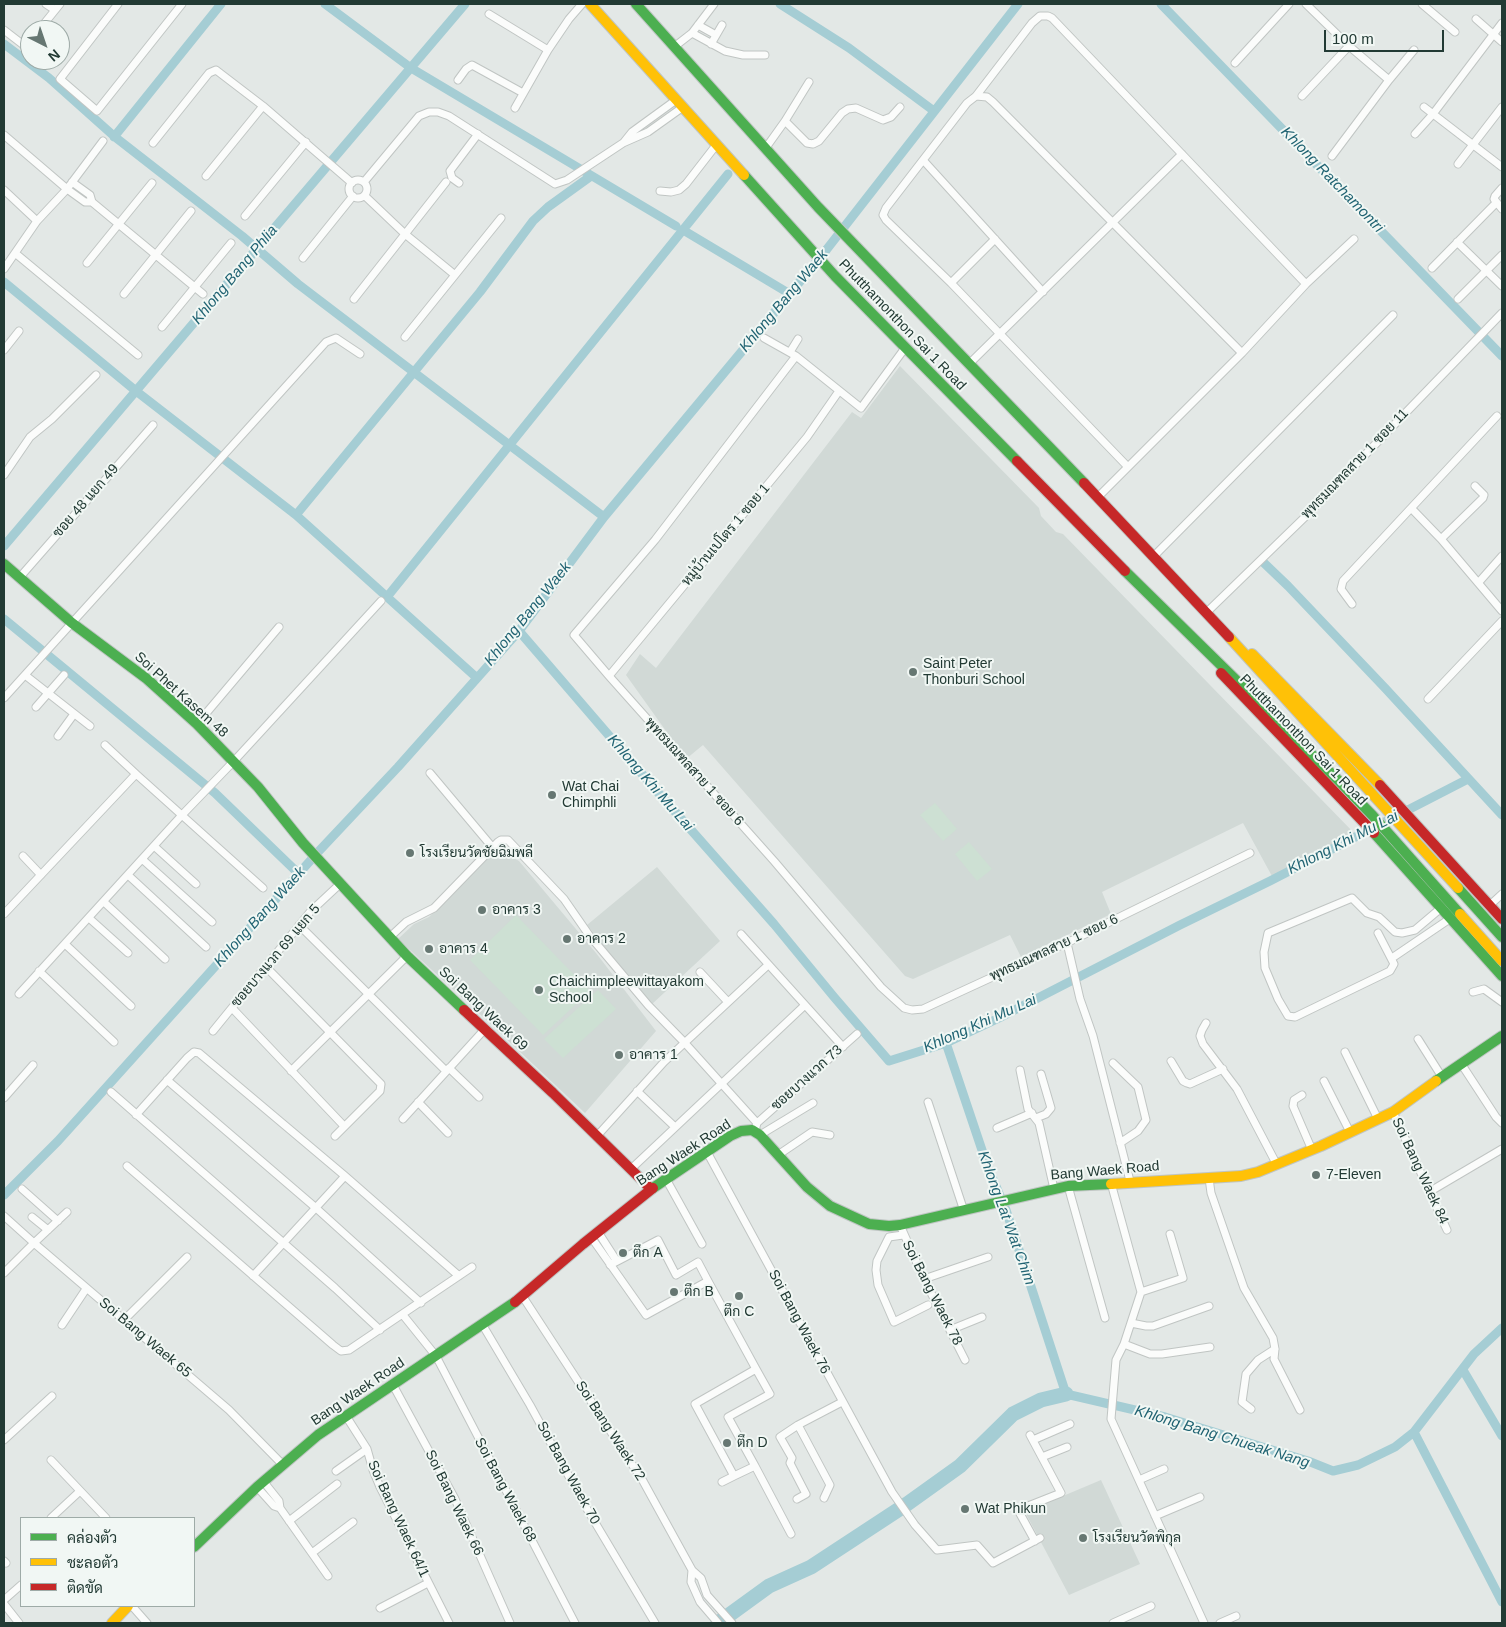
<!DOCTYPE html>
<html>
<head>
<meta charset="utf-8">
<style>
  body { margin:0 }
  #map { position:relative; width:1506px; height:1627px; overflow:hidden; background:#e3e8e6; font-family:Arial,Sarabun,sans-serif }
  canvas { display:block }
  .frame { position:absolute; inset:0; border:5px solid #223a34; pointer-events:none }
  .legend { position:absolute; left:20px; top:1517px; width:175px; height:90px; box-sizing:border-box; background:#f1f7f4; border:1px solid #9eaba7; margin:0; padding:6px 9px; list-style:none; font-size:15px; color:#223a34 }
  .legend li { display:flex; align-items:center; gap:10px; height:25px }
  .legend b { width:25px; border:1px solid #9eaba7 }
  .north { position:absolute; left:20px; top:20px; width:50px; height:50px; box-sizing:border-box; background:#f1f7f4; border:1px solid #9eaba7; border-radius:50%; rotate:139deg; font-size:14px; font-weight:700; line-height:20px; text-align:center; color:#223a34 }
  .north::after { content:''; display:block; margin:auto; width:18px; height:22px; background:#667772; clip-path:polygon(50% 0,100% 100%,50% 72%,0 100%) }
  .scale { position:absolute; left:1324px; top:30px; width:120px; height:22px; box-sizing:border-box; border:2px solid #223a34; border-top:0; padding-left:6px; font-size:15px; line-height:18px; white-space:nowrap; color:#223a34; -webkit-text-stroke:4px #f1f7f4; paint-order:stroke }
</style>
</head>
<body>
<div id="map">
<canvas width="1506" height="1627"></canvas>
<div class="frame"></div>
<ul class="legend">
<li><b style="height:6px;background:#4caf50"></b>คล่องตัว</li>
<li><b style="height:6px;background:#ffc107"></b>ชะลอตัว</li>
<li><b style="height:6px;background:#c62828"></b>ติดขัด</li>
</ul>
<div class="north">N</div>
<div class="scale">100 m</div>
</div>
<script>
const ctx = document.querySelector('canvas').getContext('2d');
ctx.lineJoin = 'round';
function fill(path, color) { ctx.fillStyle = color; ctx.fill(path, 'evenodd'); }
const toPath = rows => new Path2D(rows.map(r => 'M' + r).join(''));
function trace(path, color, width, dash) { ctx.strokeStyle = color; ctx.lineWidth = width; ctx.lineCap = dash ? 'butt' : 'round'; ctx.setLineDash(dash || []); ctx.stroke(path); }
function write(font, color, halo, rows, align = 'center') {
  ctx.font = font + ' Arial,Sarabun,sans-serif'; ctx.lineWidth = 4; ctx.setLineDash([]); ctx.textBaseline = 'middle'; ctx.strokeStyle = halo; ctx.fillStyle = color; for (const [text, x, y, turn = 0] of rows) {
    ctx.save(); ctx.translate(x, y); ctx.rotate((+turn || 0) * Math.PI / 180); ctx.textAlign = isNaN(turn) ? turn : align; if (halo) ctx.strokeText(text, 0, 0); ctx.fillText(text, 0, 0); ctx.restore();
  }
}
fill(toPath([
  [900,366,1039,508,1041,516,1056,532,1063,534,1356,835,1273,878,1243,823,1102,892,1111,914,1021,957,1010,935,913,979,905,976,703,745,686,759,626,675,640,654,656,668,852,412,861,418],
  [494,850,499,850,519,861,596,953,656,1031,585,1113,468,1003,398,939,414,924,429,917],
  [657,867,720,941,651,1005,587,925],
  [1101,1480,1140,1564,1069,1595,1025,1512]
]), '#d1d9d6');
fill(toPath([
  [935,803,957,829,943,841,920,815],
  [969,842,992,869,977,881,955,854],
  [516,915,590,991,543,1035,470,960],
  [598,990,616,1009,563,1058,544,1039]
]), '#cde0d3');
trace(toPath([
  [325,4,411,68,676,226],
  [780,4,849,48,934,111],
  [1161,4,1502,356],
  [4,44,49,78,115,137,242,236,298,284,604,517],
  [114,137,221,4],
  [683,230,790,294],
  [4,282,136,391,296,515,477,678],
  [296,515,480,292,533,221,548,207,591,176],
  [4,546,465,4],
  [1264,563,1288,586,1385,688,1502,815],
  [387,597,728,174],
  [4,619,215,793,299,874],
  [519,631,655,789,774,924,834,997,889,1061,946,1043,999,1018,1180,925,1270,881,1468,779],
  [946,1043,987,1165,1006,1210,1066,1394,1165,1417,1308,1461,1333,1471,1358,1465,1395,1447,1414,1432,1474,1354,1502,1328],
  [4,1195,58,1141,319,851,398,767,519,631,604,517,827,249,1018,4],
  [1463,1370,1502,1436],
  [1414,1432,1502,1602]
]), '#a5cdd4', 9);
trace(toPath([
  [718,1623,769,1586,811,1567,907,1504,960,1466,1013,1414,1041,1400,1066,1394]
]), '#a5cdd4', 15);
const street = toPath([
  [46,4,55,10],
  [118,4,60,79,97,111,182,4],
  [1306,4,1349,46,1389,80],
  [1422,4,1455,32],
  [489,14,548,50],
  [1476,19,1502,42],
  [698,25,716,35],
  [4,30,26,47,30,42],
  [39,30,60,4],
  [692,33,714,4],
  [711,44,722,25],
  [674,47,692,33,725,51,743,55,765,55],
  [1235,63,1289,4],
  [458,80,466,69,472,65,523,93],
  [976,96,987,97,993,102,1242,353],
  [1302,96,1349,46],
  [1424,107,1502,167],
  [515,108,548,50,569,19,582,4],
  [785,121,807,143,813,144,819,141,842,113,848,109,856,108,883,120,891,117,900,107],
  [1415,134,1433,114,1502,23],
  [4,135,67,189,85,202,92,202],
  [624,142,632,132,676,100],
  [153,143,209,73,216,70,263,106,352,183],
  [765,149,785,121,809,82],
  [1332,156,1389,80,1414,50],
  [923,160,1043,292],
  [1458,164,1502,107],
  [206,176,263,106],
  '349 189a9 9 0 1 1 18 0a9 9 0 1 1-18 0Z',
  [72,182,90,195,92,202,203,294],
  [364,182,419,116,429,112,438,112,449,116,555,184,567,180,623,143,648,132,683,107],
  [459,183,452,178,450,171,478,134],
  [1502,188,1495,196,1494,199,1502,209],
  [4,190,37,221],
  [660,191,671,192,679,190,686,184,717,144],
  [365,196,405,234,455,275],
  [245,216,306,142],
  [1457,242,1502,286],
  [15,253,138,355],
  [303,258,353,196],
  [87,263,152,183],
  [1432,268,1496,203],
  [4,269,37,221,67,189,103,141],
  [951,283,995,239],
  [124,294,191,211],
  [354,299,446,182],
  [1458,299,1502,255],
  [162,327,231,243],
  [405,337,501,218],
  [764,338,796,356,861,408,905,348],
  [4,350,19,331],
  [790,352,798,339],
  [796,356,655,540,574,635,609,676,774,861,881,987,904,1008,912,1010,923,1009,1075,939,1250,853],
  [969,364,1182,154],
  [1128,467,951,283,886,220,883,215,886,208,923,160,967,103,976,96,1032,23,1040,16,1048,16,1052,18,1306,284],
  [4,475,30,437,52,419,96,375],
  [1098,497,1242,353,1306,284,1354,239],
  [1412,509,1441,539,1502,611],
  [1441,539,1483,498,1484,495,1475,486],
  [1154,556,1393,315],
  [20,577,153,425],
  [1479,582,1502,556],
  [1352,604,1341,589,1343,581,1497,416],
  [1206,613,1307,515,1502,313],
  [25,675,90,726],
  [609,676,807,437,839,391],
  [4,698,326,342,336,338,360,354],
  [1428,699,1502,621],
  [36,707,64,675],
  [197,724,279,627],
  [58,736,74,714],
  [105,745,136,774],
  [430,773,493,848],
  [154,846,196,884],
  [23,856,41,875],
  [142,859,212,922],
  [128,875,206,947],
  [104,902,165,959],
  [1490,905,1502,894],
  [4,914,136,774,263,888],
  [89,918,128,953],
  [299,925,446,1071],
  [1378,933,1394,964,1390,971,1295,1017,1288,1016,1278,999,1265,968,1264,952,1268,933,1352,898,1367,913,1379,917,1395,932,1402,933,1415,930,1441,908],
  [741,934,843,1047],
  [390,937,406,922,434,908,498,842,501,840,508,840,564,899,589,935,648,1005,684,1042,757,1123,755,1131],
  [1067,943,1080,999,1093,1036,1130,1181],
  [65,944,131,1006],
  [1392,958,1451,918],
  [266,967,381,1084,380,1091,335,1136],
  [39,971,114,1042],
  [700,972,728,1002],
  [1473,992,1484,989,1502,1002],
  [19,994,182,815,234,761,381,601],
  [232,1008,344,1126],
  [1206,1023,1202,1030,1200,1036,1203,1044,1237,1089,1277,1165],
  [213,1031,310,912,341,883],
  [1418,1039,1442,1077],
  [1345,1052,1378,1119],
  [1171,1061,1183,1081,1187,1083,1190,1084,1223,1069],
  [1113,1063,1138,1087,1146,1120,1138,1131,1120,1143],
  [1462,1065,1496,1117,1502,1123],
  [449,1068,479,1097],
  [1020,1070,1028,1109,1039,1123,1054,1189],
  [291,1071,407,956],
  [167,1080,316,1208,421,1303],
  [1324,1081,1350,1132],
  [637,1091,675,1127],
  [111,1092,335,1288,380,1330],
  [1302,1095,1294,1100,1293,1106,1312,1150],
  [4,1098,33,1065],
  [418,1102,448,1133],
  [928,1102,964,1211],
  [1393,1112,1447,1230],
  [136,1115,187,1058,194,1052,199,1053,345,1176,459,1276],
  [1036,1118,1046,1114,1051,1108,1041,1074],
  [403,1119,484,1030],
  [757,1123,857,1034],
  [997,1128,1032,1113],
  [760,1135,813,1103],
  [597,1136,664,1062,768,965],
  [707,1152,892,1492,915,1525,937,1550,977,1545,993,1563,1040,1538],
  [778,1155,812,1132,830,1135],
  [127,1166,333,1345,341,1351,349,1350,472,1267],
  [631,1169,805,1005],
  [1209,1178,1211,1193,1244,1288,1273,1338,1275,1349,1274,1359,1300,1410],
  [666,1179,702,1244],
  [1111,1183,1141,1292,1124,1344,1116,1360,1111,1419,1204,1623],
  [1068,1186,1105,1318],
  [22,1189,58,1221],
  [1429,1192,1502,1149],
  [4,1216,34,1243,67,1212],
  [32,1217,48,1230],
  [900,1225,924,1279,965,1360],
  [598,1232,616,1260],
  [903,1235,889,1237,877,1261,876,1270,878,1285,894,1322,928,1305],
  [591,1237,646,1315,708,1281],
  [610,1265,658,1240,676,1275,698,1262,708,1281,756,1369,770,1394,728,1417,755,1466,734,1476,695,1404,756,1369],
  [4,1273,34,1243,229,1410,283,1465],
  [253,1276,345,1176],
  [924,1279,988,1257],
  [1141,1292,1183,1278,1170,1234],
  [523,1297,643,1481,692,1570,701,1578,707,1595,732,1623],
  [403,1315,436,1356,575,1623],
  [124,1320,187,1257],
  [1131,1323,1146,1326,1153,1326,1209,1306],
  [482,1324,530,1405,584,1504,655,1623],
  [62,1325,86,1289],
  [950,1330,982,1317],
  [1124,1344,1150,1354,1162,1354,1210,1347],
  [393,1385,455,1499,510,1623],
  [1251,1409,1242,1402,1246,1374,1258,1360,1275,1349],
  [346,1416,367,1449,373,1470,380,1487,449,1623],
  [798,1425,830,1485,824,1498],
  [1030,1435,1061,1493,1018,1510,1035,1541],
  [4,1440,52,1396],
  [1033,1440,1070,1424],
  [1042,1457,1067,1447],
  [51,1460,106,1518],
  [755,1466,791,1534],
  [336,1471,367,1449],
  [1139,1480,1164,1469],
  [263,1481,279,1501,280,1508,328,1576],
  [722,1482,734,1476],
  [257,1487,274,1506,280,1508],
  [797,1499,806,1494,790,1463,792,1458,780,1437,798,1425,842,1402],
  [1155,1516,1200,1497],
  [51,1518,80,1491],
  [289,1521,337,1484],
  [312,1553,353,1522],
  [4,1561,6,1563],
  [692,1570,691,1582,700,1602,718,1623],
  [4,1600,21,1585],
  [4,1604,19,1623],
  [132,1606,147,1623],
  [380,1608,428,1583],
  [1113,1623,1151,1606],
  [1220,1623,1236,1616]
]);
const fast = toPath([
  [636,4,818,207,1084,483],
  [744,175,835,276,1017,461],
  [4,564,72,623,147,679,197,724,258,787,303,843,407,956,464,1010],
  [1125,571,1340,782,1373,816,1460,914],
  [1374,833,1502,976],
  [1458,888,1502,937],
  [1436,1081,1502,1036],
  [653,1188,730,1136,741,1131,752,1130,760,1135,807,1187,830,1206,869,1224,889,1226,900,1225,1068,1186,1111,1184],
  [194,1547,257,1487,318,1435,515,1302]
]);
const slow = toPath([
  [590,4,744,175],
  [1229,637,1458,888],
  [1252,654,1380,785],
  [1460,914,1502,961],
  [1111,1184,1241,1176,1258,1172,1321,1146,1393,1112,1436,1081],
  [112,1623,128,1606]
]);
const jam = toPath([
  [1017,461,1125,571],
  [1084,483,1229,637],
  [1221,673,1374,833],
  [1380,785,1502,919],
  [464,1010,553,1093,651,1189],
  [515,1302,583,1244,653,1188]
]);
trace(street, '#c0c5c3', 9);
trace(fast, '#bfc5c3', 12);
trace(slow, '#bfc5c3', 12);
trace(jam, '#bfc5c3', 12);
trace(street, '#fbfcfb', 7);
trace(fast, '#4caf50', 10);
trace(slow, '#ffc107', 10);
trace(jam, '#c62828', 10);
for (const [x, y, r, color] of [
  [913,672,5,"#667772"],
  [552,795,5,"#667772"],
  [410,853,5,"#667772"],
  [482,910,5,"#667772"],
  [567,939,5,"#667772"],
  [429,949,5,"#667772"],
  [539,990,5,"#667772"],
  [619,1055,5,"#667772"],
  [1316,1175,5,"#667772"],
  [623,1253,5,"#667772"],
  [674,1292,5,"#667772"],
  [739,1296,5,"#667772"],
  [727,1443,5,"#667772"],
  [965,1509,5,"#667772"],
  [1083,1538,5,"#667772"]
]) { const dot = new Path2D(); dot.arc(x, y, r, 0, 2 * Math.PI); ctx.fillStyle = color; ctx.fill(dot); trace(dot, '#f1f7f4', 2); }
write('14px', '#223a34', '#f1f7f4', [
  ["Phutthamonthon Sai 1 Road",902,325,46],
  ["พุทธมณฑลสาย 1 ซอย 11",1355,464,-46],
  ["ซอย 48 แยก 49",86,501,-49],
  ["หมู่บ้านเปโตร 1 ซอย 1",726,535,-50],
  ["Soi Phet Kasem 48",181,695,42],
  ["Phutthamonthon Sai 1 Road",1303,740,46],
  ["พุทธมณฑลสาย 1 ซอย 6",694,772,48],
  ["พุทธมณฑลสาย 1 ซอย 6",1054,948,-25],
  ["ซอยบางแวก 69 แยก 5",276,956,-50],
  ["Soi Bang Waek 69",483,1009,43],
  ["ซอยบางแวก 73",807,1078,-42],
  ["Bang Waek Road",684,1153,-33],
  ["Bang Waek Road",1105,1171,-5],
  ["Soi Bang Waek 84",1420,1171,65],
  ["Soi Bang Waek 78",932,1293,63],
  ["Soi Bang Waek 76",799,1322,62],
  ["Soi Bang Waek 65",145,1338,40],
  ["Bang Waek Road",358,1392,-34],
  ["Soi Bang Waek 72",610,1431,57],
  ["Soi Bang Waek 70",568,1473,61],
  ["Soi Bang Waek 68",505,1490,62],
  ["Soi Bang Waek 66",454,1503,64],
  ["Soi Bang Waek 64/1",398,1519,65]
]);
write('14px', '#223a34', '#f1f7f4', [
  ["Saint Peter",923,664],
  ["Thonburi School",923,680],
  ["Wat Chai",562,787],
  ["Chimphli",562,803],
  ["โรงเรียนวัดชัยฉิมพลี",420,853],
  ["อาคาร 3",492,910],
  ["อาคาร 2",577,939],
  ["อาคาร 4",439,949],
  ["Chaichimpleewittayakom",549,982],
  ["School",549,998],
  ["อาคาร 1",629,1055],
  ["7-Eleven",1326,1175],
  ["ตึก A",633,1253],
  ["ตึก B",684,1292],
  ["ตึก C",739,1312,"center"],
  ["ตึก D",737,1443],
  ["Wat Phikun",975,1509],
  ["โรงเรียนวัดพิกุล",1093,1538]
], 'left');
write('italic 15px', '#206372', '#f1f7f4', [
  ["Khlong Ratchamontri",1332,180,46],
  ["Khlong Bang Phlia",235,275,-50],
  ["Khlong Bang Waek",784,301,-50],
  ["Khlong Bang Waek",528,614,-51],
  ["Khlong Khi Mu Lai",650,783,49],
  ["Khlong Khi Mu Lai",1343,843,-27],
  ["Khlong Bang Waek",260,917,-48],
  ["Khlong Khi Mu Lai",980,1024,-24],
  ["Khlong Lat Wat Chim",1006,1218,70],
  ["Khlong Bang Chueak Nang",1222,1437,17]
]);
</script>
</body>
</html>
